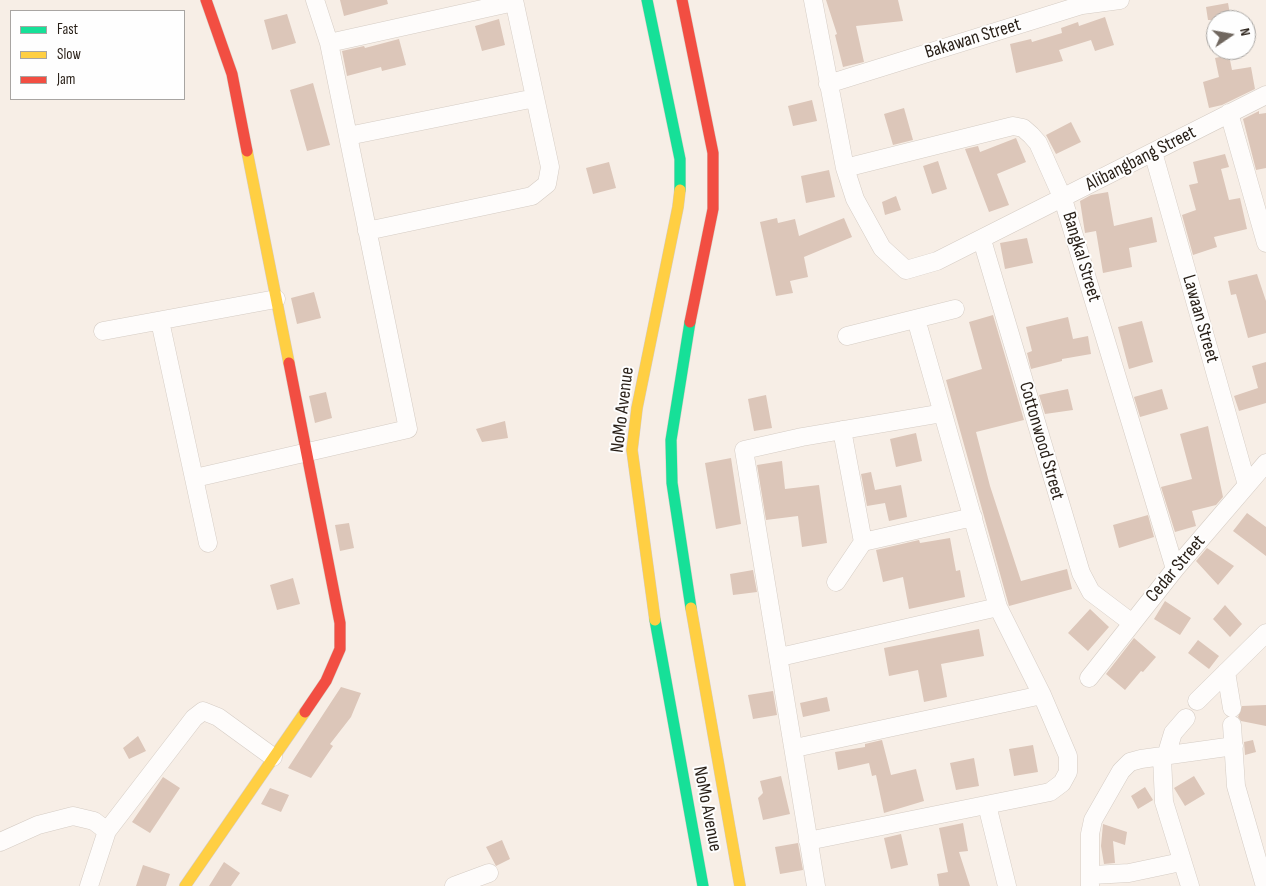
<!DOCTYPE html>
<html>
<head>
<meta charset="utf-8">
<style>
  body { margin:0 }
  #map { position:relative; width:1266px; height:886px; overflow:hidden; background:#f7eee6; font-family:"Sofia Sans Condensed",sans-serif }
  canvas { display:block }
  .legend { position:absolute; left:10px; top:10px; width:175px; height:90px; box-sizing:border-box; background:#fefefe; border:1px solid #a8a5a2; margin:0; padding:6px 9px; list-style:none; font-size:15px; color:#281f17 }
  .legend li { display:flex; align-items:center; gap:10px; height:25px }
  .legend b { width:25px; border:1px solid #a8a5a2 }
  .north { position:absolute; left:1206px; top:10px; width:50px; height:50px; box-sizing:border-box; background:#fefefe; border:1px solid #a8a5a2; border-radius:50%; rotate:78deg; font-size:14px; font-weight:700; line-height:20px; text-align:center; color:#281f17 }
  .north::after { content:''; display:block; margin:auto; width:18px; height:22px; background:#70675f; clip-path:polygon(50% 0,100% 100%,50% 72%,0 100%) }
</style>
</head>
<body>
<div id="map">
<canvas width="1266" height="886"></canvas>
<ul class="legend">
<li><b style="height:6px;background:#16e098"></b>Fast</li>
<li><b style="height:6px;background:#ffcf43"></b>Slow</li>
<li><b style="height:6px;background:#f24e42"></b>Jam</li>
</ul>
<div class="north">N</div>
</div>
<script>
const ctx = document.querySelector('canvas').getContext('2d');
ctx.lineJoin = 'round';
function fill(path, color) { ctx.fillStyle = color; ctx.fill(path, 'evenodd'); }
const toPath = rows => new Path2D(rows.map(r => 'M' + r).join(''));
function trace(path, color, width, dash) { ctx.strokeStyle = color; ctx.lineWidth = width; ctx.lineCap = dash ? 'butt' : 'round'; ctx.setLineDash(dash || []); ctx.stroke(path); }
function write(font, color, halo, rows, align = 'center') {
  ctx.font = font + ' "Sofia Sans Condensed",sans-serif'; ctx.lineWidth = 4; ctx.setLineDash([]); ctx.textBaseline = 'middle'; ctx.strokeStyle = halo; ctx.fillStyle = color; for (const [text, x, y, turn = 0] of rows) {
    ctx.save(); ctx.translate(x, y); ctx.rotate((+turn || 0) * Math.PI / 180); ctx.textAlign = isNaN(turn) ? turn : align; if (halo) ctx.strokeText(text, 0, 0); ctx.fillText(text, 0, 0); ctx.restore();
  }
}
fill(toPath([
  [340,0,387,0,388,4,344,16],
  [826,0,898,0,903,21,856,26,864,62,843,67,835,35,837,34],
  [1228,3,1231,20,1208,20,1206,7],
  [287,14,296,43,272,50,264,20],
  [1105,17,1114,45,1095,51,1091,40,1059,50,1063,61,1016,73,1010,44,1031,39,1032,42,1062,33,1061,28,1078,22,1079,26],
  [499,19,505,45,482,51,475,26],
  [399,39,406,65,382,71,381,67,347,76,342,51,364,46,365,48],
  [1229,55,1232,70,1251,67,1255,89,1222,105,1209,108,1203,82,1219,77,1215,58],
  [313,83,330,145,307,151,290,90],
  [812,100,817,121,793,126,788,106],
  [904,108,913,140,893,145,884,114],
  [1259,111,1259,114,1266,113,1266,168,1256,170,1243,119],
  [1071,122,1081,142,1056,154,1046,135],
  [1016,138,1026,162,997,174,1009,205,989,212,965,149,978,146,980,152],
  [1225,154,1229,167,1221,169,1229,200,1240,198,1247,229,1214,237,1217,247,1193,255,1182,215,1196,210,1189,185,1198,183,1193,162],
  [938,161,947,189,932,194,923,166],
  [609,162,616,188,593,194,586,168],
  [829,170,835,197,806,203,801,176],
  [1108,192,1114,226,1152,217,1157,242,1129,248,1132,267,1103,273,1096,231,1085,233,1080,201,1091,195],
  [896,196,901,210,885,215,882,202],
  [777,218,778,223,795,219,799,236,844,218,852,237,804,257,808,277,790,281,793,293,776,296,760,222],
  [1027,238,1033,263,1005,269,1000,243],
  [1257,274,1266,301,1266,333,1248,338,1236,294,1231,295,1228,281],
  [314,292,321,318,297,324,291,298],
  [993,315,1024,420,976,432,990,486,1021,581,1067,569,1072,589,1009,606,946,380,982,369,969,322],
  [1068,317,1073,339,1088,336,1091,354,1062,359,1062,361,1031,369,1027,353,1032,351,1026,327],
  [1142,321,1153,362,1129,369,1118,327],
  [1266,362,1266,403,1239,411,1234,396,1258,388,1252,366],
  [1068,389,1073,410,1045,414,1039,395],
  [1162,389,1168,409,1140,417,1134,397],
  [326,392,332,418,315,423,309,396],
  [766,395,772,428,754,431,748,399],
  [505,421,508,438,482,442,476,429],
  [1208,426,1223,497,1216,505,1192,511,1196,526,1175,532,1161,487,1192,479,1180,434],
  [916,433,922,461,896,467,890,439],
  [731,458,741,524,716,529,705,463],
  [782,461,785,489,819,485,827,543,802,547,798,516,766,520,757,465],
  [871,472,875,490,901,485,907,517,889,521,885,503,867,506,861,474],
  [1247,513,1266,527,1266,556,1233,531],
  [1148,515,1154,537,1119,548,1113,525],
  [349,523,354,548,340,551,335,525],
  [950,538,956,571,960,570,965,597,909,609,903,577,883,582,876,550,919,540,920,543],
  [1207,548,1234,566,1218,585,1196,561],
  [753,570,757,592,733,595,730,574],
  [293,578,300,604,277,610,270,585],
  [1165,601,1191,618,1180,635,1154,619],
  [1225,605,1242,624,1230,637,1213,619],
  [1090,609,1109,627,1088,651,1068,633],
  [979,629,984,656,941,664,947,697,924,702,918,670,889,676,884,648],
  [1134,638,1156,657,1143,672,1141,671,1125,690,1106,674],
  [1198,640,1219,656,1209,669,1188,653],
  [341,687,361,693,351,717,330,744,333,746,311,778,288,768],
  [773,691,777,715,753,719,748,695],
  [827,697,830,711,803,717,800,703],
  [1266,705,1266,726,1241,721,1238,717,1242,706],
  [138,736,146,751,129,759,123,748],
  [882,740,891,775,916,769,924,801,884,813,876,775,872,776,869,763,838,770,835,752,865,747,865,744],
  [1253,740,1256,752,1245,755,1244,742],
  [1033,745,1038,772,1014,776,1009,749],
  [974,758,979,786,956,790,950,763],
  [781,776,790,814,763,820,758,798,763,793,760,781],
  [1194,776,1205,794,1185,806,1174,788],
  [163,777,180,788,150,833,132,822],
  [1145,787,1153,800,1138,809,1131,796],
  [270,788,289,795,281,812,261,804],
  [963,823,968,851,959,852,970,886,939,886,937,874,948,872,939,828],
  [1103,824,1127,832,1125,845,1113,841,1115,863,1104,864,1101,846],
  [901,834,908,865,891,869,884,838],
  [502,840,510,859,496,866,486,847],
  [798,843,803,870,780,874,775,847],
  [224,862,240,873,231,886,209,886],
  [143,865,170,874,166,886,136,886]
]), '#dcc6b9');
const street = toPath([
  [813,0,845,168,855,199,882,248,906,270,937,261,1266,95],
  [329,43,514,2],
  [828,84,1082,5,1120,0],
  [1229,113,1266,243],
  [348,136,535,98],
  [1153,152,1247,485],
  [845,168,1013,126,1023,128,1031,135,1038,143,1063,199,1175,569],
  [367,231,532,196,547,184,550,167,514,0],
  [982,240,1081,573,1091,592,1132,623],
  [160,321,208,543],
  [103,331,276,299],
  [847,336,955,309],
  [842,430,863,542],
  [195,478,408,429,329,43,315,0],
  [836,582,863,542,973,517],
  [780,657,998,607],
  [1226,672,1232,708],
  [1089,678,1175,569,1266,463],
  [1197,701,1266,633],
  [1232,725,1236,786,1264,883],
  [795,748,1042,695],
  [1166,756,1173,733,1186,718],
  [1162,757,1164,802,1190,886],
  [987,805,1007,886],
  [808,841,1050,792,1062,783,1068,772,1068,756,1042,695,998,607,916,319],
  [0,842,38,825,73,816,94,821,107,831],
  [1092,875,1129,873,1181,862],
  [89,886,107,831,194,718,203,711,218,717,273,757],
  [454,886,489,873],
  [816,886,744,450,802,437,943,413],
  [1090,886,1090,834,1093,820,1121,771,1130,762,1141,759,1234,746]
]);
const fast = toPath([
  [647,0,680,159,680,190],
  [690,322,671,440,672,483,691,608],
  [655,620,703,886]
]);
const slow = toPath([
  [247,151,289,363],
  [691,608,740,886],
  [655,620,632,450,637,408,678,207,680,190],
  [185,886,305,712]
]);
const jam = toPath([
  [206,0,232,74,247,151],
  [682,0,713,153,713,209,690,322],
  [289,363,340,623,340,649,326,681,305,712]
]);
trace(street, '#d5ccc4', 19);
trace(fast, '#d5ccc4', 12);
trace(slow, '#d5ccc4', 12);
trace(jam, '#d5ccc4', 12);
trace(street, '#fefcfb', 18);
trace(fast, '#16e098', 11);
trace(slow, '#ffcf43', 11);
trace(jam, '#f24e42', 11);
write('19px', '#281f17', '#fefefe', [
  ["Bakawan Street",973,39,-17],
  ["Alibangbang Street",1141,159,-27],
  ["Bangkal Street",1081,257,73],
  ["Lawaan Street",1200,319,74],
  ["NoMo Avenue",623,410,-83],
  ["Cottonwood Street",1041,441,74],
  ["Cedar Street",1176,569,-50],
  ["NoMo Avenue",707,809,79]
]);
</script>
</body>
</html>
